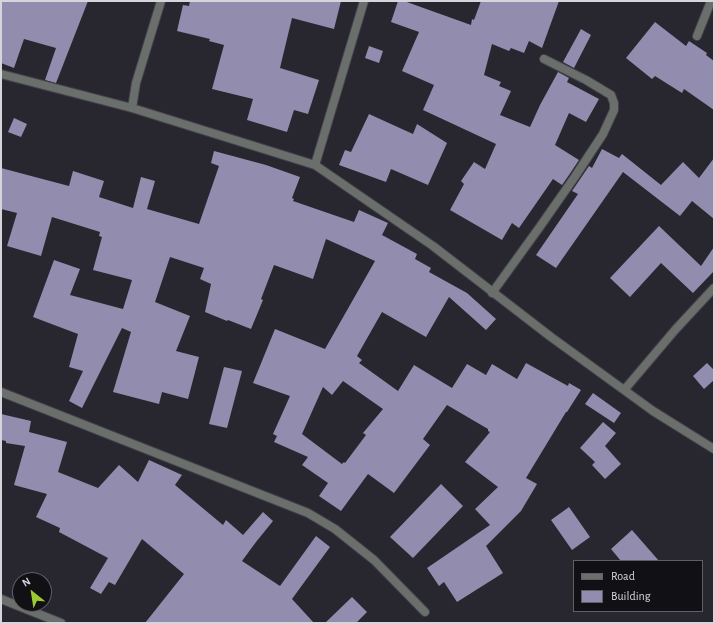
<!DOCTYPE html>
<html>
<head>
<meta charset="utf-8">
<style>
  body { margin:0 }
  #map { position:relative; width:715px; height:624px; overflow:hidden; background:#28262f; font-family:"Alegreya Sans",sans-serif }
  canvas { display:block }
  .frame { position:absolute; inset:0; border:2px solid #d6d5db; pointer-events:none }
  .legend { position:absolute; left:573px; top:560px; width:130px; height:52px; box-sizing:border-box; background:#111014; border:1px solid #605f64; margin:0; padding:5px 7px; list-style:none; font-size:12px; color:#d6d5db }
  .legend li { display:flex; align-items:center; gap:8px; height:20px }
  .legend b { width:20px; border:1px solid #605f64 }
  .north { position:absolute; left:12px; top:572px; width:40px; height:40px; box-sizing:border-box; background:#111014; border:1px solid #605f64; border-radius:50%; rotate:330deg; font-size:11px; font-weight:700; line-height:16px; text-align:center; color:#d6d5db }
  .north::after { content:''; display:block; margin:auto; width:14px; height:18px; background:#9cca31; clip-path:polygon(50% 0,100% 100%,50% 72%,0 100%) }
</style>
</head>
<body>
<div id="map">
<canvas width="715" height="624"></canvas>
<div class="frame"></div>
<ul class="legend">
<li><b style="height:5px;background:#6b6f6c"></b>Road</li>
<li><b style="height:11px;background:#928cae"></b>Building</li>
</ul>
<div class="north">N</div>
</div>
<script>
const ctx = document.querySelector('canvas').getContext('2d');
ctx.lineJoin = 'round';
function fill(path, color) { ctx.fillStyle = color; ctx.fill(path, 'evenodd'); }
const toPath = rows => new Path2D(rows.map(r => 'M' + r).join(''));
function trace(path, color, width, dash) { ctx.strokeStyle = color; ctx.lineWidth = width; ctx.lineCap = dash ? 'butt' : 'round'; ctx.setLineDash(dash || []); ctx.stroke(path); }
fill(toPath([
  [1,1,88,1,56,83,45,80,56,48,24,39,14,68,1,63],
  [190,1,341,1,334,29,292,18,280,68,319,80,308,114,294,110,287,132,247,120,253,99,212,89,224,45,209,41,210,39,177,31,183,5,189,6],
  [398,1,404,1,471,25,472,19,474,20,481,1,559,1,542,48,529,41,524,53,511,48,509,51,492,44,484,75,501,82,499,86,511,91,500,115,530,127,540,105,558,72,569,78,567,82,599,99,586,122,569,113,555,145,579,160,569,175,562,185,553,179,519,228,512,223,502,240,450,210,464,184,461,181,474,162,485,169,496,144,423,110,434,85,402,71,419,32,391,22],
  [655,22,686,46,689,41,707,53,706,55,714,61,714,110,684,89,682,93,655,76,652,79,626,58],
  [581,29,591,35,574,68,563,62],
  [369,46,383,51,379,63,365,58],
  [369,114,413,134,417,124,447,143,428,185,391,169,386,182,339,165,345,150,351,152],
  [14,118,27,124,21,137,8,132],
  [602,149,619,158,622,154,661,185,683,162,699,178,714,158,714,219,692,201,680,216,623,172,556,268,536,255,578,194,572,191,589,166,592,168],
  [214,151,266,165,300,177,292,198,294,199,293,201,354,222,359,210,388,223,382,235,417,254,415,259,431,268,429,272,467,293,496,319,486,330,449,297,426,337,382,312,357,356,362,360,359,363,398,391,414,365,452,388,467,364,486,375,492,364,517,379,526,363,568,386,569,383,581,390,567,412,566,412,526,478,537,484,521,511,486,546,503,573,457,602,444,582,439,586,427,568,490,525,475,509,498,487,465,462,490,432,488,431,488,429,447,405,423,439,430,445,394,493,368,474,341,511,319,496,328,483,302,465,308,457,274,442,277,436,273,434,290,396,253,383,275,329,325,349,375,261,326,239,313,279,274,265,261,299,263,300,251,329,228,320,227,321,205,312,211,284,200,279,204,268,170,257,155,302,190,316,176,351,199,357,188,399,162,392,159,404,113,392,131,332,122,328,82,408,69,401,83,371,69,367,78,334,33,317,54,260,80,269,70,295,123,309,132,280,93,270,102,237,99,236,100,232,52,217,41,256,7,246,17,213,1,209,1,168,69,186,73,171,104,181,99,197,133,208,141,177,155,181,147,209,199,224,219,166,211,163],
  [343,381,383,409,363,433,366,435,345,463,344,462,342,464,302,434,323,387,332,395],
  [659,226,701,266,714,247,714,271,693,293,661,263,630,297,610,278],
  [707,363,714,370,714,380,704,389,693,376],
  [224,367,242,371,227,428,209,424],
  [593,393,621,413,614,423,585,404],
  [1,414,31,421,29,432,67,442,58,472,98,488,119,465,138,482,149,460,182,475,175,485,223,525,226,520,243,535,263,512,273,521,256,542,242,561,280,586,316,536,330,547,292,599,314,623,145,623,184,574,142,539,115,585,109,582,101,594,90,588,108,558,59,532,60,528,36,517,47,494,14,485,25,446,6,443,6,441,1,440],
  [603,422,616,433,605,446,621,464,605,479,592,465,595,462,580,448],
  [441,484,463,506,413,558,390,537],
  [569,507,590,537,572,550,551,520],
  [632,530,659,561,621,561,611,549],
  [352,597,367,612,356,623,325,623]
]), '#928cae');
const minor = toPath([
  [697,36,711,1],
  [1,74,132,108,315,165,433,246,551,337,653,411,714,449],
  [132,108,136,83,161,1],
  [315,165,364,1],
  [492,293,539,228,574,178,603,134,614,110,614,103,611,95,586,80,544,59],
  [625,389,675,330,714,288],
  [1,392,308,513,335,529,374,560,425,612],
  [1,599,61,623]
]);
trace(minor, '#44424b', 10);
trace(minor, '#6b6f6c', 8);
</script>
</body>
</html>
